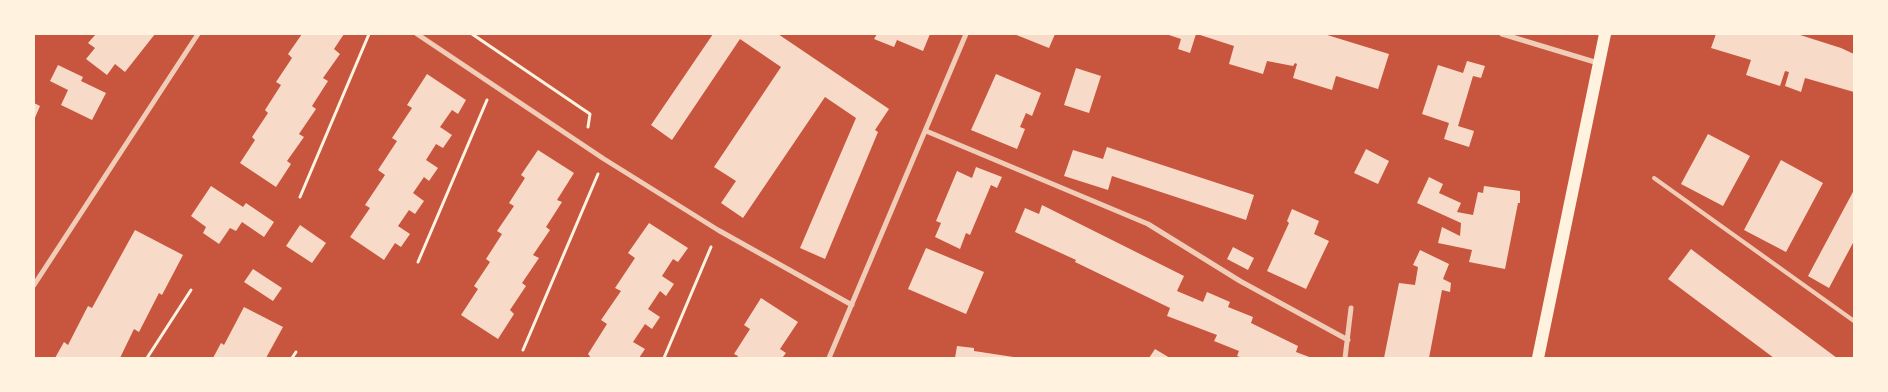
<!DOCTYPE html>
<html>
<head>
<meta charset="utf-8">
<style>
  body { margin:0 }
  #map { position:relative; width:1888px; height:392px; overflow:hidden; background:#c8553d; font-family:"Varela Round",sans-serif }
  canvas { display:block }
  .frame { position:absolute; inset:0; border:35px solid #fff3e0; pointer-events:none }
</style>
</head>
<body>
<div id="map">
<canvas width="1888" height="392"></canvas>
<div class="frame"></div>
</div>
<script>
const ctx = document.querySelector('canvas').getContext('2d');
ctx.lineJoin = 'round';
function fill(path, color) { ctx.fillStyle = color; ctx.fill(path, 'evenodd'); }
const toPath = rows => new Path2D(rows.map(r => 'M' + r).join(''));
function trace(path, color, width, dash) { ctx.strokeStyle = color; ctx.lineWidth = width; ctx.lineCap = dash ? 'butt' : 'round'; ctx.setLineDash(dash || []); ctx.stroke(path); }
fill(toPath([
  [96,34,155,34,125,72,115,64,107,75,86,59,95,48,88,43],
  [302,34,344,34,334,49,340,54,323,78,328,81,312,106,316,109,299,134,304,137,287,161,291,164,276,187,240,163,255,140,252,137,268,113,265,110,281,85,276,82,292,58,288,54],
  [713,34,778,34,889,109,875,130,878,132,825,259,800,248,856,118,825,97,743,218,721,203,736,181,714,167,781,67,740,39,672,140,651,125],
  [877,34,930,34,923,51,897,40,894,47,874,39],
  [1014,34,1055,34,1049,48],
  [1166,34,1196,34,1190,53,1178,49,1181,39],
  [1197,34,1324,34,1389,54,1378,89,1336,76,1332,90,1293,78,1297,64,1295,63,1293,66,1267,61,1263,74,1229,64,1234,46],
  [1716,34,1797,34,1841,48,1854,54,1854,92,1805,78,1801,92,1785,86,1789,72,1785,71,1780,86,1746,75,1751,60,1711,48],
  [1467,61,1485,66,1481,78,1473,76,1458,126,1474,131,1469,147,1444,139,1449,123,1422,114,1438,65,1463,73],
  [58,65,83,77,81,81,106,93,92,120,61,105,68,90,50,81],
  [1076,68,1101,76,1089,113,1064,105],
  [427,74,466,100,458,114,452,110,440,127,452,135,443,148,436,144,426,160,438,168,429,181,424,177,413,193,424,201,415,214,409,210,398,226,410,234,401,247,395,243,384,260,350,237,370,208,365,205,385,175,378,170,397,141,392,138,412,108,407,105],
  [996,74,1041,93,1032,116,1026,113,1020,127,1025,129,1017,149,971,130],
  [34,103,40,106,34,120],
  [1708,134,1750,156,1723,206,1681,184],
  [1107,147,1254,195,1246,220,1112,176,1108,190,1064,176,1073,150,1103,159],
  [1366,149,1389,161,1378,184,1354,173],
  [538,150,574,173,557,200,562,202,546,227,550,230,533,255,539,258,522,283,526,286,510,310,514,314,498,339,461,315,478,289,474,286,490,262,486,259,502,234,497,231,514,206,509,203,525,178,521,175],
  [1781,160,1823,183,1786,252,1744,230],
  [976,167,1002,177,997,188,991,185,970,235,966,233,960,249,935,237,941,223,936,221,957,171,972,178],
  [1429,177,1443,184,1439,193,1461,203,1457,212,1473,215,1478,192,1483,193,1484,186,1520,191,1520,203,1518,203,1505,269,1469,262,1472,250,1438,243,1442,227,1460,236,1461,223,1417,203],
  [211,186,243,207,246,203,274,222,264,237,242,222,236,231,230,228,219,244,203,233,206,227,191,216],
  [1854,190,1854,241,1829,288,1808,276],
  [1042,205,1184,276,1177,291,1203,302,1207,292,1230,302,1228,307,1253,317,1251,323,1298,346,1296,352,1312,358,1243,358,1237,356,1239,351,1214,341,1217,335,1167,316,1170,308,1075,262,1076,260,1015,232,1025,208,1039,214],
  [1292,209,1319,221,1314,234,1329,241,1306,289,1267,271,1289,223,1287,221],
  [649,223,688,248,678,262,673,259,662,276,674,284,666,296,660,291,648,309,660,317,652,329,645,324,633,342,645,349,639,358,591,358,588,354,607,324,601,320,621,291,615,288,635,258,628,253],
  [300,225,326,243,312,263,286,246],
  [135,230,183,255,162,295,159,293,139,332,134,329,120,358,55,358,64,342,68,345,88,306,92,308],
  [1233,247,1254,258,1248,270,1227,259],
  [926,248,984,272,966,314,908,289],
  [1691,249,1720,271,1837,358,1774,358,1668,279],
  [1420,250,1449,264,1443,279,1451,283,1450,292,1442,290,1429,358,1384,358,1399,283,1415,285,1418,267,1413,265],
  [253,269,282,288,273,301,244,282],
  [761,298,798,322,780,349,786,353,782,358,737,358,738,356,734,354,750,329,744,325],
  [244,307,283,327,266,358,213,358,221,343,224,345],
  [957,346,974,348,974,351,1020,358,955,358],
  [1155,349,1170,358,1149,358]
]), '#f7dbc8');
trace(toPath([
  [472,34,590,114,588,127],
  [300,197,369,34],
  [418,262,487,100],
  [523,350,598,174],
  [147,358,191,290],
  [292,358,296,352],
  [664,358,711,247]
]), '#fff3e0', 3);
trace(toPath([
  [1654,178,1854,321]
]), '#f1ccb7', 4);
trace(toPath([
  [417,34,604,159,718,230,852,305],
  [1502,34,1598,63],
  [926,131,1148,224,1240,281,1348,340],
  [34,285,198,34],
  [829,358,966,34],
  [1345,358,1351,308]
]), '#f1ccb7', 5);
trace(toPath([
  [1538,358,1605,34]
]), '#fff3e0', 12);
</script>
</body>
</html>
